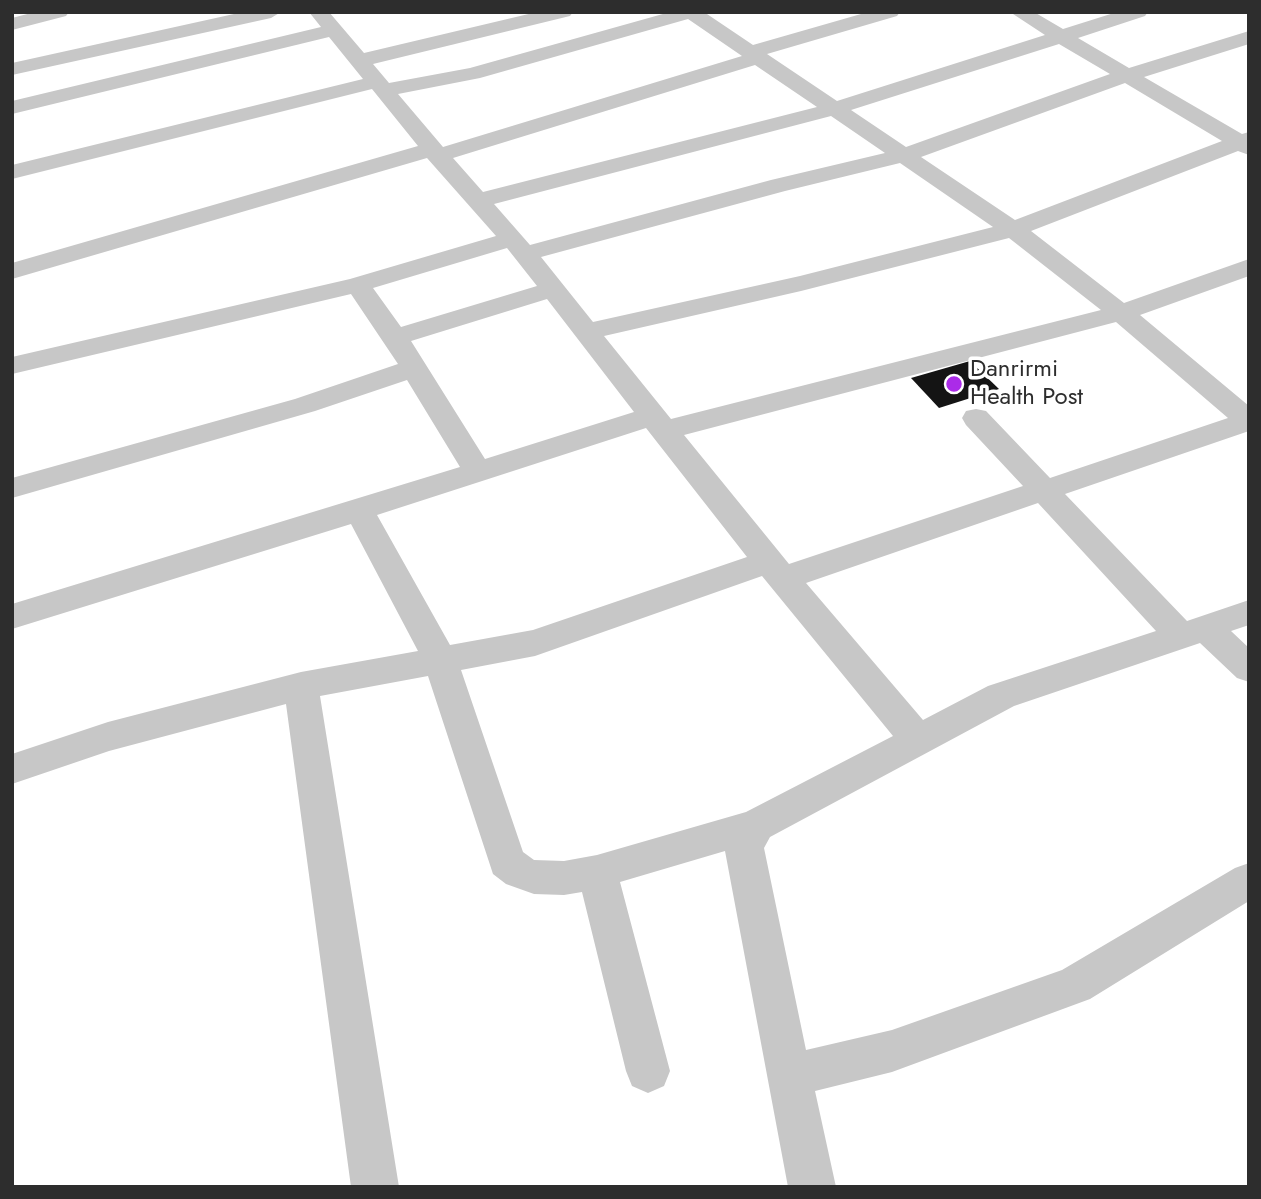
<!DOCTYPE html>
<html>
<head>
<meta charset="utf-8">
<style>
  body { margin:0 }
  #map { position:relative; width:1261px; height:1199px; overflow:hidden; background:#fff; font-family:Jost,sans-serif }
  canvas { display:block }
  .frame { position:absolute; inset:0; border:14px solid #2d2d2d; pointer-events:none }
</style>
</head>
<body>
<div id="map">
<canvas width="1261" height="1199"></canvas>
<div class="frame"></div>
</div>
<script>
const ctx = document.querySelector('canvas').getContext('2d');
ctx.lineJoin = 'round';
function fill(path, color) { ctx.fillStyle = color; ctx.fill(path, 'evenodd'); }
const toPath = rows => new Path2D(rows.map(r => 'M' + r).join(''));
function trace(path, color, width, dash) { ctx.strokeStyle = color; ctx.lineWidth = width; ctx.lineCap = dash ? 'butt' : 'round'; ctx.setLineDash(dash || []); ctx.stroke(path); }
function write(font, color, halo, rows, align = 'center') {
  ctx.font = font + ' Jost,sans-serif'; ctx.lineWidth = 7; ctx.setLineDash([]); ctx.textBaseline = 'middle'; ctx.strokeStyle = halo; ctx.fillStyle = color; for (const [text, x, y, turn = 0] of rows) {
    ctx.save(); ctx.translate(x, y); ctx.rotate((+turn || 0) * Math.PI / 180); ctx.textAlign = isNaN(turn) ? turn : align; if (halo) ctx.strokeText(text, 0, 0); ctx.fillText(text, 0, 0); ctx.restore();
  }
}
fill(toPath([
  [970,361,999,389,939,408,911,378]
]), '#141414');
fill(toPath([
  [35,12,69,12,66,16,12,30,12,18,35,12],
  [243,12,281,12,271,18,12,75,12,63,243,12],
  [309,12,329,12,364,53,537,12,573,12,570,16,373,64,389,83,470,68,670,12,704,12,753,45,868,12,900,12,897,16,767,54,837,101,1045,35,1010,12,1034,12,1063,29,1117,12,1148,12,1145,16,1078,38,1129,68,1249,31,1249,44,1144,77,1242,134,1249,132,1249,155,1238,151,1031,231,1124,303,1249,259,1249,276,1140,315,1249,406,1249,431,1065,494,1187,621,1249,600,1249,625,1231,631,1249,648,1249,682,1237,678,1200,643,1014,706,770,837,764,848,806,1050,892,1030,1062,970,1235,868,1249,863,1249,901,1090,999,892,1072,815,1091,836,1187,788,1187,725,851,620,882,670,1071,664,1086,648,1093,632,1086,626,1071,582,892,564,895,534,894,506,884,493,874,428,676,320,696,399,1187,351,1187,286,704,109,751,12,784,12,754,108,722,301,672,418,651,351,524,12,629,12,604,460,467,407,380,315,411,12,498,12,478,295,399,398,364,351,294,12,374,12,357,350,279,496,236,427,158,12,279,12,263,418,146,372,89,12,179,12,165,363,79,329,37,12,114,12,101,321,27,309,12],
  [688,19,742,56,443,147,398,94,480,78,688,19],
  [1059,44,1110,74,906,147,851,110,1059,44],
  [755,65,817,107,483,192,453,158,755,65],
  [1125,83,1222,141,1015,220,921,157,1125,83],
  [831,116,885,153,771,180,530,245,494,204,831,116],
  [900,163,993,227,800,276,593,322,541,257,785,191,900,163],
  [1009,238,1101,310,671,419,604,336,801,291,1009,238],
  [507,248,537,286,401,327,373,288,507,248],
  [547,299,634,412,485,459,411,341,547,299],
  [1116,322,1228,418,1050,478,986,411,976,409,966,411,962,418,966,425,1023,486,789,564,684,435,1116,322],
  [646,428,747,557,533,630,450,645,377,515,646,428],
  [1038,503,1156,631,988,686,923,720,806,583,1038,503],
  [762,576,893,736,746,812,597,855,564,861,534,860,523,852,461,670,535,656,762,576]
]), '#c7c7c7');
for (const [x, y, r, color] of [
  [954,384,9,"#ab2be8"]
]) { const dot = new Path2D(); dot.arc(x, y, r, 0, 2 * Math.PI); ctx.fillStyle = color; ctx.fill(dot); trace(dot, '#fff', 2.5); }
write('24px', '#2d2d2d', '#fff', [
  ["Danrirmi",970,370],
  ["Health Post",970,398]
], 'left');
</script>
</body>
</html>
